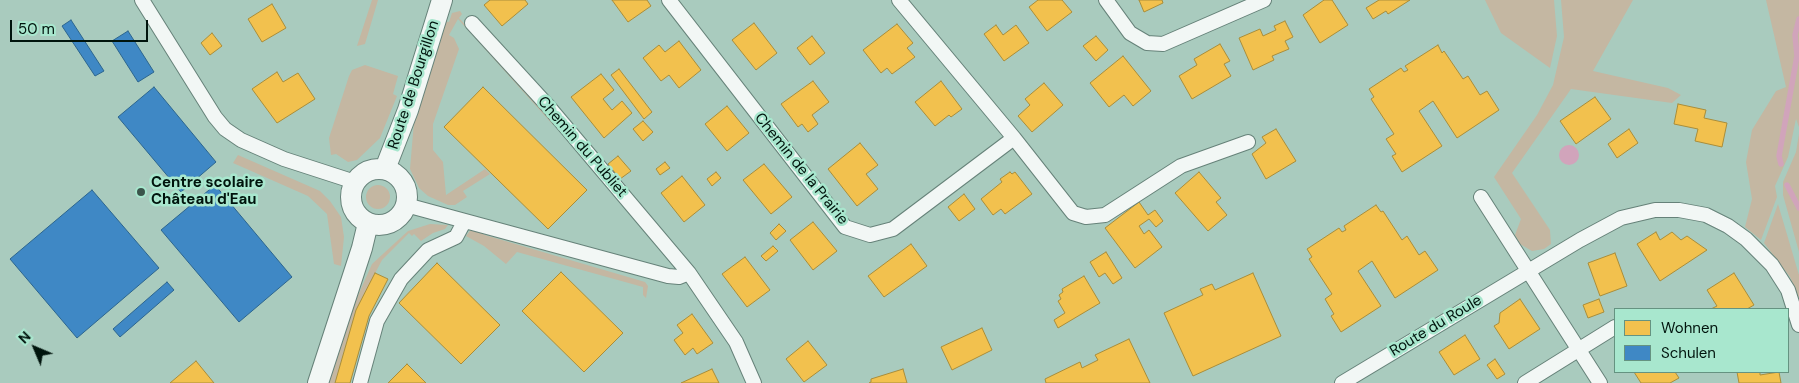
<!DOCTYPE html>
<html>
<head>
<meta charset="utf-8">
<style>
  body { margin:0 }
  #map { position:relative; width:1799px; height:383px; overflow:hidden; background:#a9cbbe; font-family:"DM Sans",sans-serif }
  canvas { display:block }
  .legend { position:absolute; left:1614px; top:308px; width:175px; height:65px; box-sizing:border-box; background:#a8e7ce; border:1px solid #659381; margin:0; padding:6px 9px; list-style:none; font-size:15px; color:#00140d }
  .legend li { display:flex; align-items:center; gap:10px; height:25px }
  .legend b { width:25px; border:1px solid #659381 }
  .north { position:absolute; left:10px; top:323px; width:50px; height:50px; -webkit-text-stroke:4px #a8e7ce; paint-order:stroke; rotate:315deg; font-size:14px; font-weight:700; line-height:20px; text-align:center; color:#00140d }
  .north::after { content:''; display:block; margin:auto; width:18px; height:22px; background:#00140d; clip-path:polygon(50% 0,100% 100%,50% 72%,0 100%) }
  .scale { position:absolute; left:10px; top:20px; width:138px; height:22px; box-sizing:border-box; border:2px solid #00140d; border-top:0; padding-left:6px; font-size:15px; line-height:18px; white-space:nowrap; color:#00140d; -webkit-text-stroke:4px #a8e7ce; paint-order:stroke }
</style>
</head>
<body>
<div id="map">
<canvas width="1799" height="383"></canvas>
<ul class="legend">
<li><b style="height:14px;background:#f2c14e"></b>Wohnen</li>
<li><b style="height:14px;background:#3f88c5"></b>Schulen</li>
</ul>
<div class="north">N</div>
<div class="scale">50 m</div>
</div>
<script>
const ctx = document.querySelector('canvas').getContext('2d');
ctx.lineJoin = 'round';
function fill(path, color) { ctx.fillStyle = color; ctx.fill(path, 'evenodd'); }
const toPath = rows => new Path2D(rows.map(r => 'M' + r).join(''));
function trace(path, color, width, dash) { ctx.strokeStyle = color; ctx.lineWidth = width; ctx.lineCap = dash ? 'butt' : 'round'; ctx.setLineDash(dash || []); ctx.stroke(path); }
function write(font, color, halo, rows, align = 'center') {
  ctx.font = font + ' "DM Sans",sans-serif'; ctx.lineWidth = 5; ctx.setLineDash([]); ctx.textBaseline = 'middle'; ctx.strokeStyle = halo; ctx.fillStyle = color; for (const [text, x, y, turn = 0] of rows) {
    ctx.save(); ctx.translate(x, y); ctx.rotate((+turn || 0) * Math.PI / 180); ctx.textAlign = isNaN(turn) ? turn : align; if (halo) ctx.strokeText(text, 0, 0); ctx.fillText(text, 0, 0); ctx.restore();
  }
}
fill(toPath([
  [372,0,378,0,365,44,357,46],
  [1485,0,1554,0,1557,36,1550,68,1501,33],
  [1561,0,1633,0,1593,71,1668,88,1681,95,1672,103,1571,89,1512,173,1550,230,1551,244,1544,249,1532,251,1520,244,1515,235,1521,219,1494,177,1537,115,1553,85,1564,37],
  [1766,0,1799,0,1799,127,1796,119,1788,157,1775,186,1777,197,1761,240,1745,227,1752,199,1746,162,1752,130,1776,91,1786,87],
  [460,11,462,14,459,18,552,121,553,125,458,19,449,35,454,38,459,49,433,124,433,150,443,162,446,195,485,169,490,174,463,191,467,197,455,205,448,205,428,196,419,188,410,169,414,122,445,21,449,22,452,13],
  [365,65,398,76,393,94,397,96,380,138,357,160,348,162,336,154,331,155,329,138,349,76,352,70],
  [1799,134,1799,252,1783,195,1783,182,1796,152],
  [238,155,320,191,330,201,341,217,344,237,341,266,334,264,327,214,308,196,233,163],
  '366 197a12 12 0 1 1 24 0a12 12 0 1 1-24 0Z',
  [1778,204,1799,275,1799,298,1790,277,1764,243],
  [430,224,448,225,445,229,433,233,421,241,414,234,412,236,409,233,382,260,356,310,335,383,328,383,352,309,372,264,408,231],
  [472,228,485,235,645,282,648,286,646,298,643,295,643,287,517,252,506,264,484,246,466,236]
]), '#c4b7a2');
fill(toPath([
  '1559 155a10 10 0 1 1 20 0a10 10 0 1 1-20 0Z'
]), '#d1a4bb');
const homes = toPath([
  [490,0,525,0,528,4,502,26,484,5,490,0],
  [612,0,647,0,651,6,628,22,612,0],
  [1038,0,1062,0,1072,12,1047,31,1029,7,1038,0],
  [1139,0,1162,0,1163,3,1144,12,1139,0],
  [1324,0,1332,0,1348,25,1320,43,1303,15,1324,0],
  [1379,0,1410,0,1388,14,1386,11,1373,19,1366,8,1379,0],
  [272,4,286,28,262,42,248,19,272,4],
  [1285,21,1293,37,1285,41,1289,49,1272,56,1274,60,1253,70,1239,38,1260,29,1263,36,1276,30,1274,26,1285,21],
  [754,23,777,53,756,70,732,40,754,23],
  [897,24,913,43,907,48,915,57,892,74,887,68,881,73,863,50,897,24],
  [996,25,1003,35,1016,25,1029,43,1004,61,984,34,996,25],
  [212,33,222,46,210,55,201,43,212,33],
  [812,36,825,53,810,65,797,48,812,36],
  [1096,36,1108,50,1096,61,1083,46,1096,36],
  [679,41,701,70,679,88,669,75,661,81,643,58,659,45,665,52,679,41],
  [1220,44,1230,61,1224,64,1231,76,1192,99,1179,76,1197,65,1194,59,1220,44],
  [1438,45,1442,53,1444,51,1463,79,1468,76,1480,95,1487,91,1499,110,1457,138,1433,101,1419,111,1442,146,1402,172,1392,156,1396,154,1386,139,1394,134,1371,99,1374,97,1369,89,1401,68,1404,72,1408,70,1405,66,1438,45],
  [1123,56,1151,91,1133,106,1124,95,1109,107,1090,83,1123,56],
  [619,69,652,112,644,119,611,75,619,69],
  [277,72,283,82,298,73,315,99,277,123,252,89,277,72],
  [601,74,614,90,603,99,612,110,622,101,632,113,604,138,571,97,601,74],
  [813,81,829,102,812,115,818,124,808,132,802,124,798,127,781,104,813,81],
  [941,81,962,109,951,117,949,115,935,126,915,102,941,81],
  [1044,83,1063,105,1032,132,1018,116,1030,105,1025,99,1044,83],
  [483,87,587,190,548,229,444,127,483,87],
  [1595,97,1611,119,1576,144,1560,121,1595,97],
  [1678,104,1706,110,1704,118,1727,123,1722,147,1695,141,1698,129,1674,124,1678,104],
  [727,106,749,133,727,151,705,124,727,106],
  [643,121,653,132,643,141,633,129,643,121],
  [1276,129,1296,161,1266,179,1252,154,1266,143,1262,137,1276,129],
  [1629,129,1638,143,1617,158,1608,144,1629,129],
  [860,143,878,165,866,174,878,189,857,206,828,169,860,143],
  [618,156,631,171,620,179,608,164,618,156],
  [665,162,670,168,660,175,656,169,665,162],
  [764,164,792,197,771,214,743,180,764,164],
  [716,172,721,178,712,186,707,179,716,172],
  [1010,172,1012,174,1015,172,1032,194,1005,214,1001,209,993,215,981,199,1002,182,1000,179,1010,172],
  [1199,172,1221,198,1216,202,1227,215,1208,231,1175,193,1199,172],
  [682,176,705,205,684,222,661,193,682,176],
  [964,194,975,209,959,221,948,207,964,194],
  [1139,202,1148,215,1155,210,1163,221,1156,227,1149,219,1139,226,1144,234,1149,230,1162,247,1135,268,1105,228,1139,202],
  [1376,205,1381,212,1383,211,1402,240,1407,236,1419,255,1425,251,1438,270,1395,298,1372,261,1358,271,1381,306,1341,332,1331,316,1334,314,1325,299,1332,294,1309,259,1312,257,1307,249,1339,228,1342,232,1346,230,1344,226,1376,205],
  [813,222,837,251,813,270,790,240,813,222],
  [779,224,786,231,776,240,770,233,779,224],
  [1656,232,1660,240,1672,232,1681,240,1687,236,1707,250,1660,281,1637,244,1656,232],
  [911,244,927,266,884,297,868,276,911,244],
  [773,246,778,251,766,261,761,256,773,246],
  [1106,252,1122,278,1113,284,1105,273,1099,277,1090,262,1106,252],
  [1615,253,1627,286,1600,296,1588,263,1615,253],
  [745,257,770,290,747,307,722,274,745,257],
  [437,263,500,325,461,364,399,303,437,263],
  [561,272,623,333,584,372,522,311,561,272],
  [375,273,388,279,369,316,350,383,335,383,356,310,375,273],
  [1253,273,1281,336,1193,376,1164,313,1203,295,1200,289,1212,284,1215,290,1253,273],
  [1734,273,1754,305,1747,309,1711,309,1717,306,1707,290,1734,273],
  [1084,276,1100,303,1058,328,1054,320,1065,313,1058,301,1061,299,1059,295,1063,292,1062,289,1084,276],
  [1520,299,1540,329,1509,349,1494,326,1499,323,1500,313,1520,299],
  [1599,299,1604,312,1588,318,1583,305,1599,299],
  [692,314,713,343,697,354,693,348,685,355,674,340,683,333,677,325,692,314],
  [982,328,992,350,952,370,941,347,982,328],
  [1465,335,1480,359,1454,375,1439,352,1465,335],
  [1129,339,1150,383,1046,383,1045,379,1080,362,1082,368,1098,360,1095,355,1129,339],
  [808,341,827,365,804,382,786,359,808,341],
  [1495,359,1505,374,1497,379,1487,365,1495,359],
  [196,361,214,383,170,383,196,361],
  [407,364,426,383,388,383,407,364],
  [712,369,719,383,681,383,712,369],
  [903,369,907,383,869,383,871,382,871,379,903,369],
  [1634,372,1675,372,1679,378,1670,383,1641,383,1634,372],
  [1737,372,1760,372,1760,375,1779,372,1781,383,1739,383,1737,372]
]);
fill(homes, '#f2c14e');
trace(homes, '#a98d3a', 1);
const schools = toPath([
  [71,20,104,71,95,76,62,26,71,20],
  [128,31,154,72,138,82,112,41,128,31],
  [154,87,216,162,181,192,118,117,154,87],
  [215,185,292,277,239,322,161,230,215,185],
  [92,190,159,268,77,338,10,259,92,190],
  [167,282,174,290,120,337,113,329,167,282]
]);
fill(schools, '#3f88c5');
trace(schools, '#2c658e', 1);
trace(toPath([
  [1781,164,1779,156,1797,56,1795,35,1799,19],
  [1787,185,1799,208]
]), '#d1a4bb', 5.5);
const street = toPath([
  [142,0,215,117,225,129,241,140,284,159,355,182],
  [669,0,845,227,870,235,893,229,1014,138],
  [899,0,1014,138,1073,213,1086,217,1105,215,1181,166,1248,142],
  [1106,0,1130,33,1147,43,1163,44,1264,0],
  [472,23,548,106,689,273,736,342,754,383],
  [1481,197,1600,383],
  [406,205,668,276,679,277,689,273],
  [360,383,377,321,401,279,428,250,456,237,464,222],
  [1342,383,1580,240,1621,218,1655,210,1679,210,1706,215,1728,226,1746,239,1772,265,1788,290,1799,325],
  [1525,383,1615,327]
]);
const secondary = toPath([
  '351 197a28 28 0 1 1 56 0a28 28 0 1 1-56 0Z',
  [385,169,408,110,442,0],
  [318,383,362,248,368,223]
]);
trace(street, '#668279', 16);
trace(secondary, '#668279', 22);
trace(street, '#f2f7f5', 14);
trace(secondary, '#f2f7f5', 20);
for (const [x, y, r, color] of [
  [141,192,5,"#3b544b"]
]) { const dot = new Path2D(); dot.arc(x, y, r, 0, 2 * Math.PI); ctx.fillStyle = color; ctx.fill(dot); trace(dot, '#a8e7ce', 2); }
write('15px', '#00140d', '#a8e7ce', [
  ["Route de Bourgillon",414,85,-72],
  ["Chemin du Publiet",582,147,49],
  ["Chemin de la Prairie",801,169,51],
  ["Route du Roule",1436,326,-31]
]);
write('bold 15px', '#00140d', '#a8e7ce', [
  ["Centre scolaire",151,183],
  ["Château d'Eau",151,200]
], 'left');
</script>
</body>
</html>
